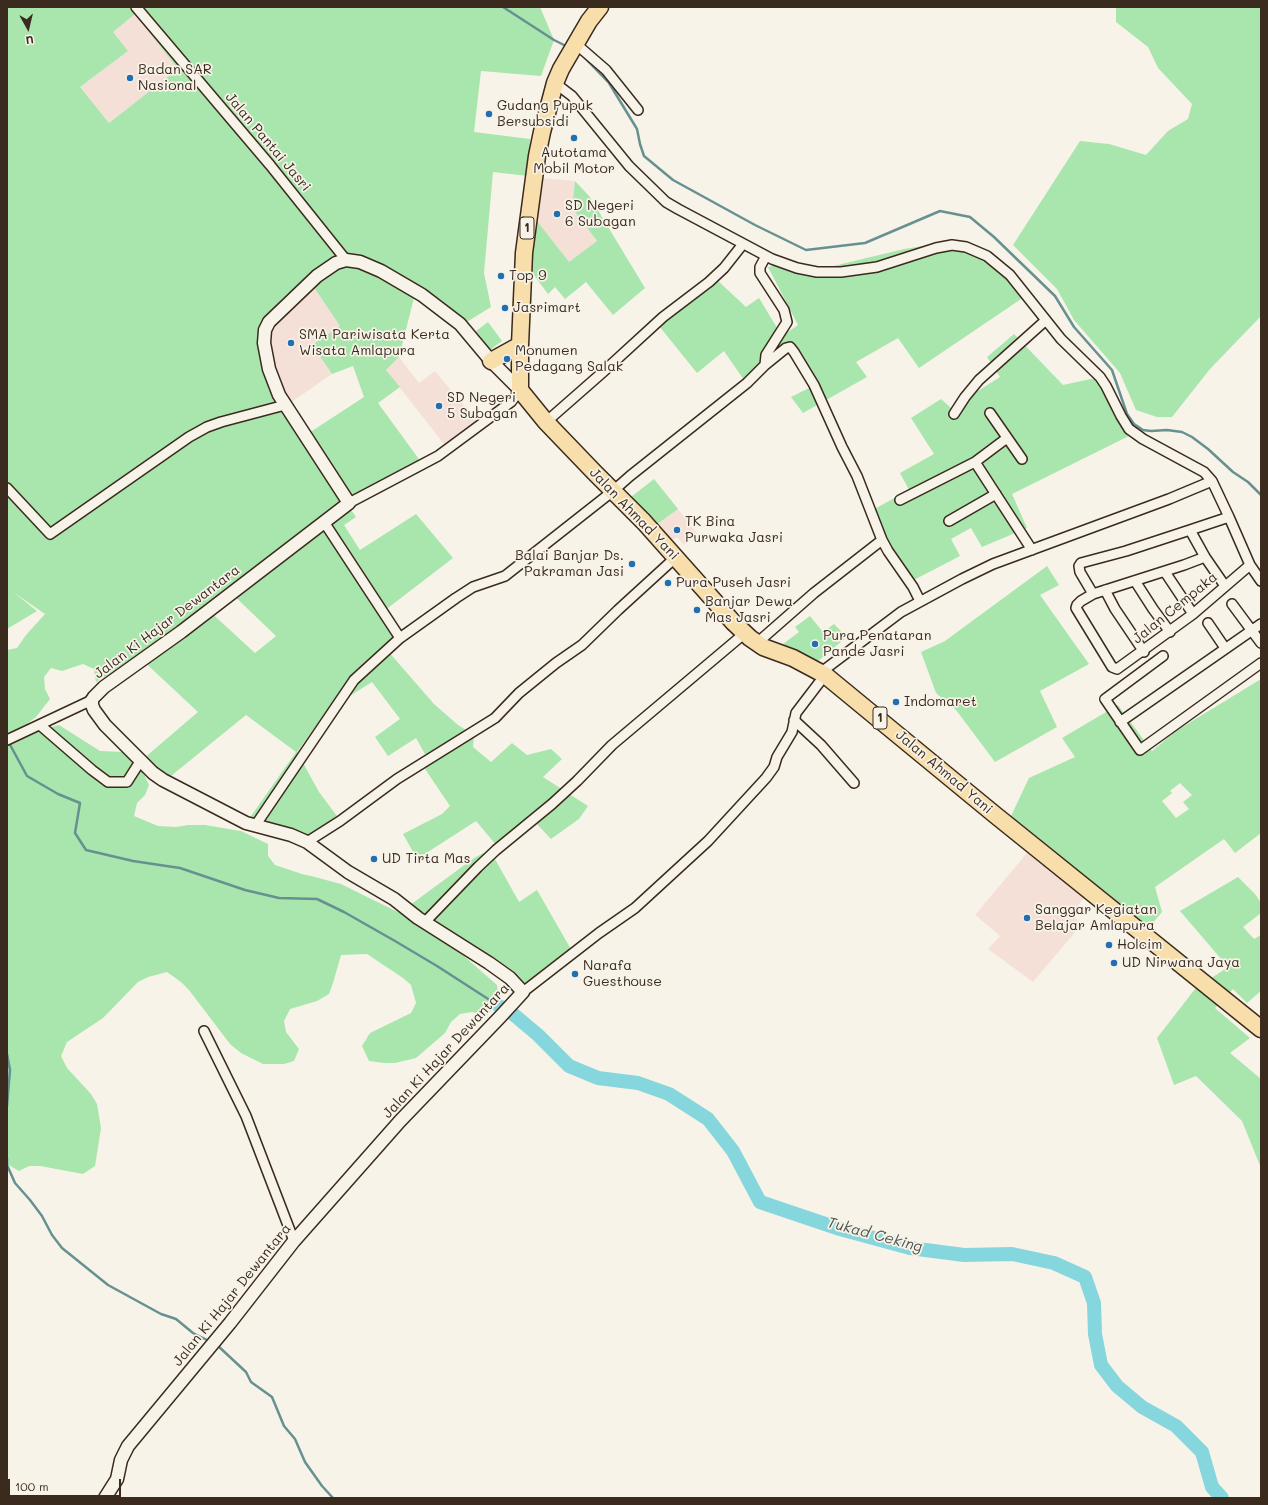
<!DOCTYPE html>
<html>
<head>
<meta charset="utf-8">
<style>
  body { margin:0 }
  #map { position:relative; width:1268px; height:1505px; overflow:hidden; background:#f7f3e8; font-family:Mali,sans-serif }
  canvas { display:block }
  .frame { position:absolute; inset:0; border:8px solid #3b2a1e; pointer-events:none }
  .north { position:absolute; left:8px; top:8px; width:40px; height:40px; -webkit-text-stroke:3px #f7f3e8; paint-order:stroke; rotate:172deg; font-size:11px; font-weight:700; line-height:16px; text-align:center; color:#3b2a1e }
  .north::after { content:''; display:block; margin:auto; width:14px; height:18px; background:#3b2a1e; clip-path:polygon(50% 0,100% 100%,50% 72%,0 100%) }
  .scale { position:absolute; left:8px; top:1479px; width:113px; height:18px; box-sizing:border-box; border:2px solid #3b2a1e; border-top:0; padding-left:5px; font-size:12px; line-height:14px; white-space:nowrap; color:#3b2a1e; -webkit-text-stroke:3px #f7f3e8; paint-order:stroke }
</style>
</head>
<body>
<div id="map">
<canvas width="1268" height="1505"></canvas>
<div class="frame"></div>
<div class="north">U</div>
<div class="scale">100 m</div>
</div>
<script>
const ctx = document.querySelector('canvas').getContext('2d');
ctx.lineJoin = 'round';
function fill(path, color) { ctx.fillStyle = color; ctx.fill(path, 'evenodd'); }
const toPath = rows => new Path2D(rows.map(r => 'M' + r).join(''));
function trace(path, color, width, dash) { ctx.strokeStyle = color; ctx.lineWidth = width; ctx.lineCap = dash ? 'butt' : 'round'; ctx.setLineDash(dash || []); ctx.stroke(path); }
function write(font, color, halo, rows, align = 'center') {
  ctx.font = font + ' Mali,sans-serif'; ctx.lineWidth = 3.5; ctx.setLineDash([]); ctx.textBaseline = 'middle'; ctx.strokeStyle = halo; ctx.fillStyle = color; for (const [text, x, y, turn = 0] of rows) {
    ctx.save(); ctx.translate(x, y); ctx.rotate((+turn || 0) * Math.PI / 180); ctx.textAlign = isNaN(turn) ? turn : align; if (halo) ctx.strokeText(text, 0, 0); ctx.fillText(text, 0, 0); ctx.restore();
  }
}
fill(toPath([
  [135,14,179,69,109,123,80,87,128,51,112,32],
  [540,178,575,181,572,208,597,241,569,263,537,221],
  [311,283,341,327,312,345,332,374,290,403,275,373,265,340,267,325],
  [399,357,419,383,435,371,480,425,447,448,386,370],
  [678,509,698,535,684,545,677,537,670,542,656,525],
  [1027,853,1084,898,1071,914,1082,924,1033,982,988,949,1000,936,975,915]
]), '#f5e0d7');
fill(toPath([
  [7,7,540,7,554,40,541,76,481,71,474,132,530,139,528,176,493,172,484,273,491,307,457,328,415,294,399,357,386,370,400,387,378,403,421,462,346,503,356,517,344,525,360,550,416,514,453,558,384,611,406,636,387,650,434,704,458,725,474,735,473,747,491,762,512,743,527,755,551,749,562,759,543,777,588,806,579,819,551,839,535,822,495,859,519,902,537,890,572,951,535,978,520,986,406,908,474,858,497,846,476,821,417,859,403,834,442,814,450,806,419,760,426,756,416,738,388,756,375,737,400,719,372,682,345,699,338,695,297,752,319,792,340,820,309,842,249,819,296,752,246,715,166,780,143,759,198,712,138,656,96,682,94,669,83,664,62,671,51,668,44,677,45,689,50,699,36,717,28,723,36,731,59,725,100,751,124,752,141,768,149,785,145,795,137,803,134,816,158,826,176,827,188,825,205,825,241,831,268,844,268,856,275,865,302,874,315,877,341,884,353,890,408,917,457,950,497,985,499,1003,486,1016,472,1012,460,1014,451,1022,445,1033,416,1058,395,1063,384,1063,369,1061,362,1046,370,1033,411,1013,416,1003,411,985,403,978,367,954,341,955,333,983,329,994,317,1001,290,1009,284,1021,286,1032,299,1049,294,1061,284,1064,263,1064,241,1053,230,1044,189,990,181,982,167,972,148,977,138,982,103,1018,67,1042,61,1056,67,1068,91,1094,97,1104,101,1128,95,1166,83,1174,40,1166,29,1166,19,1171,7,1164,7,650,17,648,26,635,45,614,13,592,37,611,7,629],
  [135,14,178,69,109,123,80,87,128,51,113,32],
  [311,283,340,326,312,345,332,374,353,366,364,397,309,433,290,403,275,373,265,333],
  [226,588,276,636,255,653,206,608],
  [1116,7,1261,7,1261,316,1210,369,1172,417,1157,417,1136,410,1120,373,1074,320,1057,289,1013,245,1080,141,1109,144,1146,155,1168,131,1188,119,1192,104,1158,68,1148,47,1116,22],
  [575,181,590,197,645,288,613,315,586,282,565,299,555,287,548,294,524,262,525,221,537,221,569,262,597,241,572,208],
  [954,241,969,246,1027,295,919,368,898,338,856,362,867,377,803,413,791,397,813,386,789,349,746,383,724,351,697,373,655,321,664,309,716,279,746,307,759,298,782,336,798,325,768,267,791,262,825,268,904,249],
  [488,322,502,341,490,350,476,331],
  [1014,334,1063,385,1100,377,1121,417,1137,432,1012,494,1027,528,982,547,971,528,951,539,960,556,906,584,869,512,909,490,900,473,934,454,911,418,941,399,951,408,1000,377,987,357],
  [654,479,678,509,656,525,631,497],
  [1047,566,1059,585,1040,595,1089,664,1040,691,1057,727,995,762,956,710,936,693,921,652,945,641],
  [810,616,823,632,834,624,847,637,818,661,783,644,799,632,795,627],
  [1261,679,1261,833,1235,853,1224,839,1155,887,1162,912,1146,931,1011,816,1029,778,1075,757,1062,738,1118,705,1152,751,1176,731],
  [1180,783,1192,795,1183,802,1189,809,1176,818,1162,801,1172,793,1170,791],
  [1238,877,1255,894,1261,903,1261,913,1243,927,1254,939,1261,935,1261,991,1247,1003,1233,989,1215,1008,1250,1038,1230,1053,1261,1079,1261,1168,1242,1121,1196,1076,1174,1085,1157,1038,1195,989,1228,967,1180,911]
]), '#a8e6ad');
trace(toPath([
  [503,7,554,40,568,47],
  [584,57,609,83,637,129,640,144,644,156,673,180,755,225,806,250,865,243,940,211,970,217,994,237,1055,296,1074,327,1112,370,1127,414,1134,424,1143,430,1151,431,1167,430,1182,432,1192,437,1208,449,1233,472,1248,482,1261,495],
  [8,741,27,776,58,794,80,803,75,833,86,850,133,861,180,868,245,890,279,898,317,899,344,912,395,941,437,966,499,1006],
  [7,1054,10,1070,7,1106],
  [7,1159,7,1165,15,1183,30,1200,42,1216,52,1235,62,1248,108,1285,161,1314,176,1319,193,1333,211,1342],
  [217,1345,246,1372,251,1382,272,1397,284,1426,295,1439,305,1462,322,1486,333,1498]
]), '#679191', 2.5);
trace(toPath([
  [499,1006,513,1014,538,1035,569,1066,598,1078,638,1083,669,1094,708,1119,733,1151,760,1202,840,1229,910,1248,964,1255,1012,1254,1054,1263,1085,1277,1094,1303,1095,1334,1101,1365,1117,1386,1142,1407,1176,1426,1202,1452,1212,1487,1222,1498]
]), '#85d6dd', 14);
const street = toPath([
  [136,7,270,165,346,260],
  [576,44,606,70,638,110],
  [555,83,572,96,629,166,666,202,678,209,772,259,797,268,817,272,841,272,877,267,936,248,952,245,966,247,987,256,1010,275,1061,339,1100,377,1106,386,1121,416,1129,429,1143,439,1204,472,1212,481,1229,517],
  [765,365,766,355,787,322,784,310,760,273,760,267,766,256],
  [990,413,1022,459],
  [954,414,965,397,979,380,1046,320],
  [546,422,603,372,663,317,709,282,724,268,743,244],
  [975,462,1032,550],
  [7,488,50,534,189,437,207,427,221,422,285,405],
  [900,500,975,462,1007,438],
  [349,503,438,456,511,402,520,390],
  [949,521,996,494],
  [324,522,400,638],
  [1205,557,1225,586],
  [1250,565,1193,614,1117,669,1112,667,1076,608,1077,605,1081,601,1093,594,1184,565,1205,557,1190,530,1229,517,1250,565,1261,581],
  [1165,572,1193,614],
  [1135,581,1153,609,1170,632],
  [1105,590,1115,609,1144,652],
  [1093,594,1080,572,1079,566,1081,563,1126,551,1190,530],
  [1232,604,1261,643],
  [1208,623,1225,648],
  [757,643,814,593,882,540],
  [1163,656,1105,699,1140,750,1261,663],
  [820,673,901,612,962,579,993,564,1169,499,1212,481],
  [794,720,821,745,854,783],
  [1120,722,1261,624],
  [40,725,92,770,108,782,127,782,141,760],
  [7,740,92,700],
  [255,826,354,680,400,638,456,598,473,587,505,576,613,491,630,476,747,383,765,365,786,348,790,347,794,352,814,385,842,447,857,476,882,540,888,551,913,587,920,601],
  [307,842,340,821,397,779,495,718,519,693,556,663,582,645,618,610,676,557],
  [425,922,478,867,496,850,552,804,577,781,612,745,745,633],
  [523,992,599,933,635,908,708,841,766,778,774,767,777,757,792,732,796,713,825,675],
  [204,1031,246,1116,294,1241]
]);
const secondary = toPath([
  [105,1498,117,1479,121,1460,128,1446,230,1323,294,1241,400,1121,500,1017,523,992,510,978,489,963,418,918,394,899,348,872,307,842,291,835,246,823,163,780,153,773,105,725,94,710,92,705,92,700,94,697,104,687,181,632,349,503,279,395,269,369,264,343,265,330,269,322,317,276,336,263,346,260,360,262,381,271,422,295,460,324,491,361,520,390]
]);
const highway = toPath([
  [600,7,589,21,561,69,555,83,542,132,537,156,524,253,520,345,520,390,546,422,595,473,644,522,733,622,750,638,763,647,793,658,825,675,994,814,1261,1029],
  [491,361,520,345]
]);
trace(street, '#3b2a1e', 12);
trace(secondary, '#3b2a1e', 15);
trace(highway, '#3b2a1e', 19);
trace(street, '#f7f3e8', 9);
trace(secondary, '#f7f3e8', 12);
trace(highway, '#f8deab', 16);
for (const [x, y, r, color] of [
  [130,78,4,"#1f6fb2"],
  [489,114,4,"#1f6fb2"],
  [574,138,4,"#1f6fb2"],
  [557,214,4,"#1f6fb2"],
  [501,276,4,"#1f6fb2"],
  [505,308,4,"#1f6fb2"],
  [291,343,4,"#1f6fb2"],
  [507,359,4,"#1f6fb2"],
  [439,406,4,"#1f6fb2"],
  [677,530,4,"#1f6fb2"],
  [632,564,4,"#1f6fb2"],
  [668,583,4,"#1f6fb2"],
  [697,610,4,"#1f6fb2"],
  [815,644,4,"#1f6fb2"],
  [896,702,4,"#1f6fb2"],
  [374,859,4,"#1f6fb2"],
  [1027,918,4,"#1f6fb2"],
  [1109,945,4,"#1f6fb2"],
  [1114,963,4,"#1f6fb2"],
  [575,974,4,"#1f6fb2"]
]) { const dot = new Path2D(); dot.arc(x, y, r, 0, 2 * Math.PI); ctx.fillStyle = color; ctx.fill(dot); trace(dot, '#f7f3e8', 1.5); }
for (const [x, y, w] of [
  [527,228,14],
  [880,718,14]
]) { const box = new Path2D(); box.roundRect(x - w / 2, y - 11, w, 22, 3); ctx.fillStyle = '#f7f3e8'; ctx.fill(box); trace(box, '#3b2a1e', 1); }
write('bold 13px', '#3b2a1e', null, [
  ["1",527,228],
  ["1",880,718]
]);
write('14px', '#3b2a1e', '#f7f3e8', [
  ["Badan SAR",138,70],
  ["Nasional",138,86],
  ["Gudang Pupuk",497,106],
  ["Bersubsidi",497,122],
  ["Autotama",574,153,"center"],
  ["Mobil Motor",574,169,"center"],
  ["SD Negeri",565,206],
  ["6 Subagan",565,222],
  ["Top 9",509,276],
  ["Jasrimart",513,308],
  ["SMA Pariwisata Kerta",299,335],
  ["Wisata Amlapura",299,351],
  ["Monumen",515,351],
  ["Pedagang Salak",515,367],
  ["SD Negeri",447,398],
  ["5 Subagan",447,414],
  ["TK Bina",685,522],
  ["Purwaka Jasri",685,538],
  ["Balai Banjar Ds.",624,556,"right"],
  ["Pakraman Jasi",624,572,"right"],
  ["Pura Puseh Jasri",676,583],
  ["Banjar Dewa",705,602],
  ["Mas Jasri",705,618],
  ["Pura Penataran",823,636],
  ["Pande Jasri",823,652],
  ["Indomaret",904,702],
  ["UD Tirta Mas",382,859],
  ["Sanggar Kegiatan",1035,910],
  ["Belajar Amlapura",1035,926],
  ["Holcim",1117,945],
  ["UD Nirwana Jaya",1122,963],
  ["Narafa",583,966],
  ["Guesthouse",583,982]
], 'left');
write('14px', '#3b2a1e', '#f7f3e8', [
  ["Jalan Pantai Jasri",268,142,50],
  ["Jalan Ahmad Yani",634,514,46],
  ["Jalan Cempaka",1175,608,-39],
  ["Jalan Ki Hajar Dewantara",167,622,-37],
  ["Jalan Ahmad Yani",944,772,40],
  ["Jalan Ki Hajar Dewantara",446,1051,-47],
  ["Jalan Ki Hajar Dewantara",232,1295,-51]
]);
write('italic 15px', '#4e554e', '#f7f3e8', [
  ["Tukad Ceking",875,1235,15]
]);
</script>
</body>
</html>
